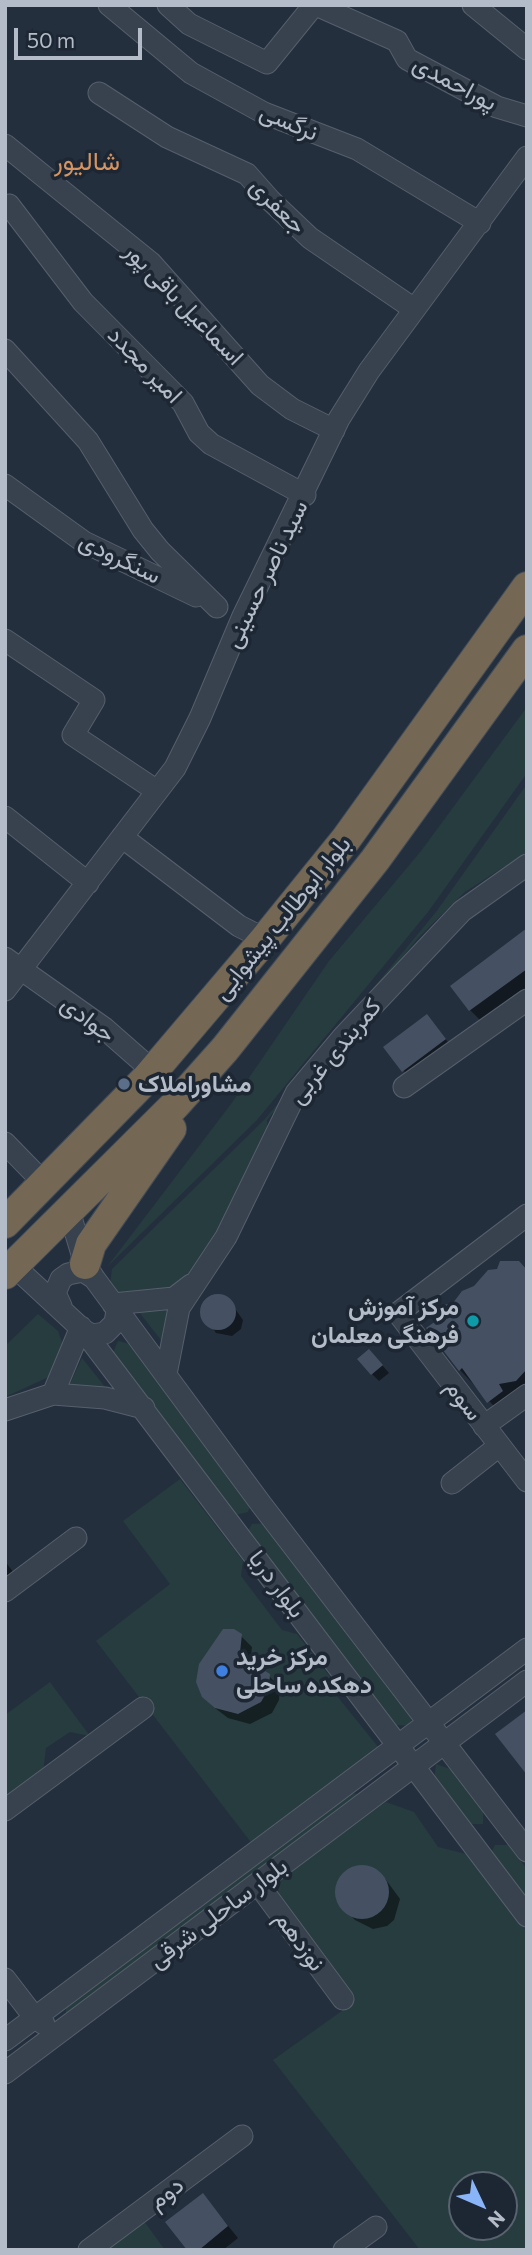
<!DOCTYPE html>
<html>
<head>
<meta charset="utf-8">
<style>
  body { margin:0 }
  #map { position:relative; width:532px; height:2255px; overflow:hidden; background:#242f3e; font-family:Commissioner,sans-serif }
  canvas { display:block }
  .frame { position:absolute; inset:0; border:7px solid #b4bcc9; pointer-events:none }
  .north { position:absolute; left:448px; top:2171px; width:70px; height:70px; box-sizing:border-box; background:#1d2633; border:2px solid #59626f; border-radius:50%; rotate:134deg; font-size:19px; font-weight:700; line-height:28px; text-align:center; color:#b4bcc9 }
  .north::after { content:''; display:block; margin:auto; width:24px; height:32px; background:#8ab4f8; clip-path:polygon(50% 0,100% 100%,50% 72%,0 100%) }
  .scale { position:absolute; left:14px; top:28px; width:128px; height:32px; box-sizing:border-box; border:4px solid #b4bcc9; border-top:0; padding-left:9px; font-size:21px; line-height:24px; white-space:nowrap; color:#b4bcc9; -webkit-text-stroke:5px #1d2633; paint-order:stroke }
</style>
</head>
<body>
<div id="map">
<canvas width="532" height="2255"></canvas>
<div class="frame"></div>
<div class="north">N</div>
<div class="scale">50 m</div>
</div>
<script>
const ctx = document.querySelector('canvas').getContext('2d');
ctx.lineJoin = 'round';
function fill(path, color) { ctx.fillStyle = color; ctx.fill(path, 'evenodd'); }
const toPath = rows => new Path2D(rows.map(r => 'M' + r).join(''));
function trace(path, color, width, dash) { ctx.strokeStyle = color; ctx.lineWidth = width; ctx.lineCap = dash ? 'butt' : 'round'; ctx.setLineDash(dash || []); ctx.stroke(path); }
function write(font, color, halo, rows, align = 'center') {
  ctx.font = font + ' Commissioner,Vazirmatn,sans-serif'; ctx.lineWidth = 7; ctx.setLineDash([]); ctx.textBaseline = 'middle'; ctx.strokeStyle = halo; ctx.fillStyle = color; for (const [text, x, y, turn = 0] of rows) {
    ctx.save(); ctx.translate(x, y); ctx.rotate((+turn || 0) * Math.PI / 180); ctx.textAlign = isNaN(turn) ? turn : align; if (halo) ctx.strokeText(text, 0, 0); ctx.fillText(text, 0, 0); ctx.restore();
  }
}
fill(toPath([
  [527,707,527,773,428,912,257,1120,107,1267,231,1104,329,961,421,851],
  [527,784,527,852,465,892,419,937,267,1120,268,1136,222,1232,194,1272,172,1292,120,1297,110,1284,112,1269,265,1119,436,912],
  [172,1307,164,1344,139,1312],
  [38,1314,58,1331,64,1347,51,1376,5,1397,5,1346],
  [118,1341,130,1344,252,1502,248,1512,235,1515,112,1355],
  [82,1358,106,1388,69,1386],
  [180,1479,243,1561,241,1576,282,1630,297,1634,335,1683,337,1696,379,1748,253,1845,96,1641,170,1584,123,1521],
  [267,1523,412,1713,411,1726,396,1725,246,1534,252,1524],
  [50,1682,90,1736,70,1732,46,1748,43,1773,5,1801,5,1715],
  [436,1764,453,1770,483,1809,483,1824,466,1824,434,1781],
  [352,1793,358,1794,359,1799,66,2014,66,2007],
  [386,1802,414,1812,438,1847,470,1855,527,1932,527,2250,420,2250,273,2060,353,2003,278,1898,279,1879],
  [462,2185,504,2185,504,2227,462,2227],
  [495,1845,508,1845,527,1869,527,1905,489,1856],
  [144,2221,165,2250,105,2250]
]), '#263c3f');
fill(toPath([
  [527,930,527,988,481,1021,470,1010],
  [427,1016,455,1051,414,1081,403,1070],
  [527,1271,527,1401,507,1420,460,1370,428,1328],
  [217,1296,228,1299,243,1320,241,1329,232,1336,216,1333,202,1312,205,1302],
  [376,1358,389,1373,379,1381,372,1374],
  [5,1561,19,1580,5,1591],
  [241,1636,252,1647,249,1673,269,1676,280,1687,279,1700,272,1713,250,1724,228,1718,215,1708],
  [360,1866,381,1873,400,1899,394,1920,387,1926,373,1929,355,1920,344,1909,337,1891,342,1877],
  [203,2195,238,2238,223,2250,189,2250]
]), '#0007');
fill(toPath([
  [527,928,527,969,469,1011,450,986],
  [427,1014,446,1039,402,1072,383,1047],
  [500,1261,519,1261,527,1270,527,1369,516,1381,499,1384,503,1391,487,1403,462,1368,459,1371,426,1328,446,1314,443,1305,453,1303,462,1291,474,1286,488,1270,497,1269],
  '200 1312a18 18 0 1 1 36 0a18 18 0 1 1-36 0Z',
  [369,1349,383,1365,371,1375,357,1359],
  [223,1629,234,1629,242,1634,239,1662,246,1672,265,1671,270,1674,269,1688,261,1702,238,1714,215,1708,202,1697,196,1682,199,1664],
  [527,1710,527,1775,495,1734],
  '335 1892a27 27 0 1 1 54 0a27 27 0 1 1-54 0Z',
  [203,2193,228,2226,199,2250,187,2250,165,2222]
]), '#455162');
const minor = toPath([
  [109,5,191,73,264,113,357,149,480,223],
  [168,5,189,24,267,63,314,5],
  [316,5,397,41,407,59,497,107,527,116],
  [473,5,527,49],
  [99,93,167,137,247,174,270,200,310,238,414,309],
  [5,145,151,263,260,385,292,409,334,430],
  [9,205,83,302,183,403,199,433,211,444,305,495],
  [5,350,88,441,143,530,160,551,217,607],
  [5,485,84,542,196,596],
  [5,640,94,700,73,735,157,791],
  [5,817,88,883],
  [122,837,239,926,265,939],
  [5,958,104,1028,153,1071],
  [5,990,175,768,200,718,243,616,339,419,369,371,527,157],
  [404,1087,527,1000],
  [5,1143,45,1184],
  [69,1211,85,1264,94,1278,261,1504,527,1851],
  [527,1215,398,1313,527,1481],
  [14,1266,83,1330,527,1916],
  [113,1304,174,1298,191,1285],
  [61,1306,55,1293,61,1279,68,1274,83,1271,94,1278],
  [83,1330,92,1335,105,1333,115,1323,117,1310],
  [166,1374,179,1308,226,1237,296,1093,343,1037,462,911,527,865],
  [53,1394,81,1327],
  [5,1410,53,1394,105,1398,144,1408],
  [484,1426,527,1395],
  [452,1483,499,1446],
  [5,1591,76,1538],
  [5,1810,143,1708],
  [258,1884,343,1999],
  [5,1979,35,2018,44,2024],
  [5,2040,527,1649],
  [5,2073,527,1681],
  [89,2250,242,2136],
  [344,2250,376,2227]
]);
const highway = toPath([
  [5,1223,147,1078,265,939,346,839,527,587],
  [85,1264,91,1244,171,1129],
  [5,1274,175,1105,225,1049,375,860,527,650]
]);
trace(minor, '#565f6c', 23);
trace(highway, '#434c59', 32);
trace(minor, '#38414e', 21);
trace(highway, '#746855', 30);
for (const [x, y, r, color] of [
  [124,1084,7,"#5c6f8a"],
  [473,1321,7,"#0f9aa8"],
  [222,1671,7,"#3f7fe0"]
]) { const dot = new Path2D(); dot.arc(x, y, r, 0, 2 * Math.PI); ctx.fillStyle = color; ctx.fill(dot); trace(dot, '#1d2633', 2.5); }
write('24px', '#b4bcc9', '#1d2633', [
  ["پوراحمدی",455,83,28],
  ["نرگسی",289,122,23],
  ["جعفری",278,206,45],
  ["اسماعیل باقی پور",184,304,46],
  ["امیر مجدد",145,365,46],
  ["سنگرودی",120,558,26],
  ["سید ناصر حسینی",266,574,-64],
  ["بلوار ابوطالب پیشوایی",282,918,-51],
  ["جوادی",88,1019,37],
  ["کمربندی غربی",335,1051,-50],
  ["سوم",464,1400,53],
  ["بلوار دریا",277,1584,53],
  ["بلوار ساحلی شرقی",218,1913,-37],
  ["نوزدهم",300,1941,54],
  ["دوم",166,2193,-37]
]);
write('bold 24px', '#b4bcc9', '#1d2633', [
  ["مشاوراملاک",138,1084],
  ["مرکز آموزش",459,1307,"right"],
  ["فرهنگی معلمان",459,1335,"right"],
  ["مرکز خرید",236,1657],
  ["دهکده ساحلی",236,1685]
], 'left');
write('26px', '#d59563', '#1d2633', [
  ["شالیور",87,161]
]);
</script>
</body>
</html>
